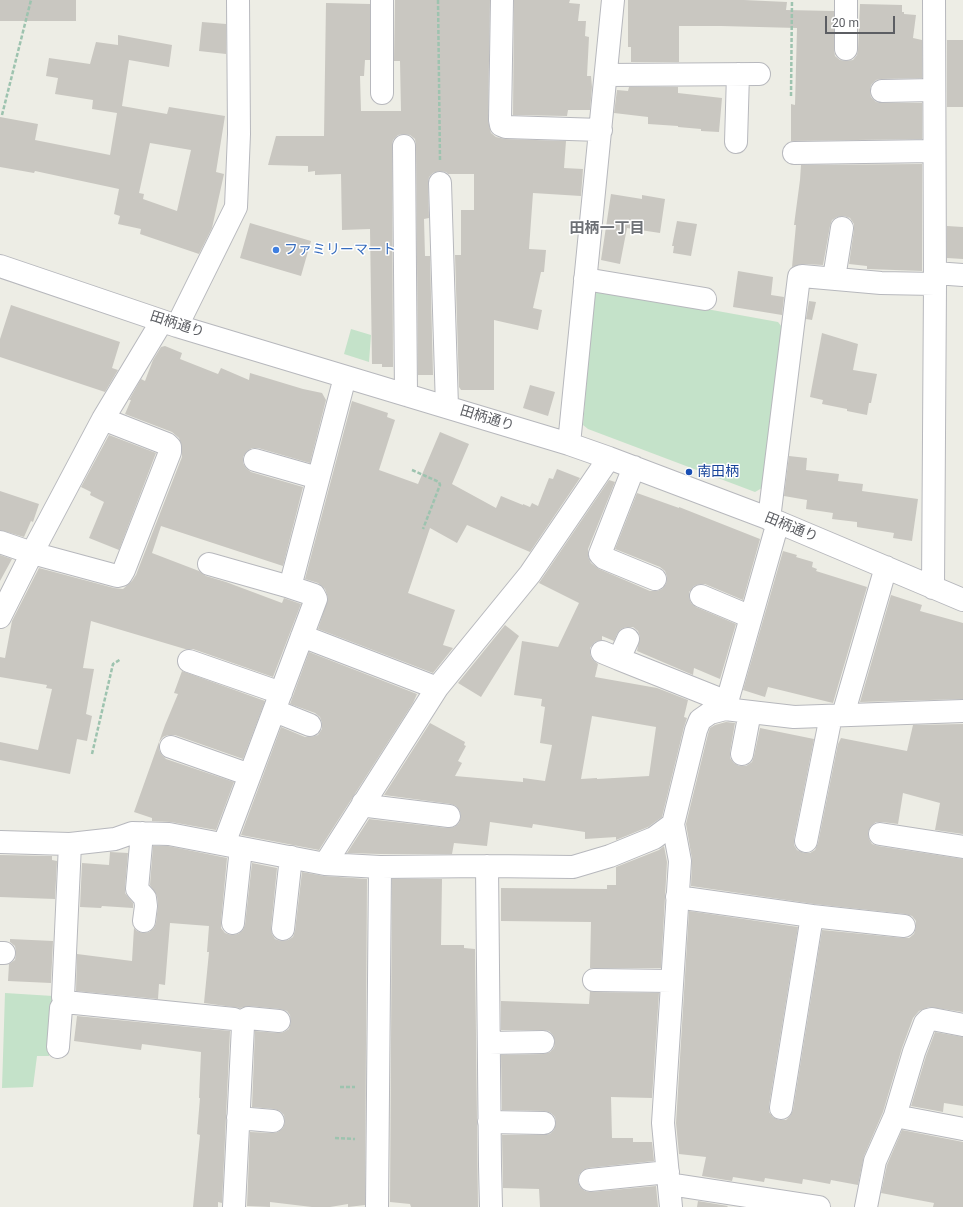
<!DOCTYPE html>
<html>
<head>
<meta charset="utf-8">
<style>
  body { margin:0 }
  #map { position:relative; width:963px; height:1207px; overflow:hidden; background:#edede5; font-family:Roboto,sans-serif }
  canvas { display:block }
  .scale { position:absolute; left:825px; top:16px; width:70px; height:18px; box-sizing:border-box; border:2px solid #5c5e63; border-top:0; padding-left:5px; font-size:12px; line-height:14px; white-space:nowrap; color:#5c5e63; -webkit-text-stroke:3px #fff; paint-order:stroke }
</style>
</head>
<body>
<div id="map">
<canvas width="963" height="1207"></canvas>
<div class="scale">20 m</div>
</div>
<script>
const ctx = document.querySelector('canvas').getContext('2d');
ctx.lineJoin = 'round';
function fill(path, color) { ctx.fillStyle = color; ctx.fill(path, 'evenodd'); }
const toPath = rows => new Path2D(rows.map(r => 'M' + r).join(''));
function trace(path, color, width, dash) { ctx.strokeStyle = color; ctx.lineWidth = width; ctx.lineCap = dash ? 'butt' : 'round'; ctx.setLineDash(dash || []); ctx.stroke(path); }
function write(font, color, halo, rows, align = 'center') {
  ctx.font = font + ' Roboto,"Noto Sans JP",sans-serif'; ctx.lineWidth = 3; ctx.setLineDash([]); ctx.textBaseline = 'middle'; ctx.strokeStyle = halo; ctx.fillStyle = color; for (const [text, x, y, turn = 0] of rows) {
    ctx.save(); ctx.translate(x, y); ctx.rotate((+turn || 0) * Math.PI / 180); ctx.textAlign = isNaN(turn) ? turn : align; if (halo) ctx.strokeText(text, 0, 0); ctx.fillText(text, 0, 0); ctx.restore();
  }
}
fill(toPath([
  [602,290,778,322,782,327,762,488,755,492,588,429,583,425,594,293],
  [351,329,371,335,369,362,344,354],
  [5,993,53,996,49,1056,37,1056,33,1087,2,1088]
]), '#c4e2c9');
fill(toPath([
  [0,0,76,0,76,21,0,21],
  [395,0,490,0,488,120,491,133,496,137,505,139,566,141,564,168,583,169,581,196,533,193,529,249,546,250,544,272,541,272,533,308,542,310,538,330,494,320,494,390,461,390,459,387,455,255,461,255,461,210,474,210,474,174,448,174,446,172,439,171,433,173,429,177,428,183,429,218,424,219,425,256,430,256,433,375,418,375,416,146,415,139,410,135,404,134,398,135,393,140,392,146,393,367,382,367,382,364,372,364,370,229,342,230,341,174,315,175,315,171,308,172,308,166,268,165,276,136,324,136,326,3,370,4,370,60,365,60,364,76,360,76,361,111,401,111,400,61,394,61],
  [514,0,570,0,569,3,580,4,578,21,586,21,585,36,589,37,587,76,591,76,592,87,590,110,568,110,567,116,513,115],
  [628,0,744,0,787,2,786,10,834,11,834,49,835,56,840,60,846,61,853,60,857,55,858,49,860,4,902,5,902,12,904,12,904,14,916,15,913,38,922,40,922,78,881,79,876,80,871,85,870,92,871,97,876,102,882,103,922,103,922,139,791,141,791,104,795,105,797,28,721,26,679,26,679,62,631,62,631,47,628,47],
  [202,22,226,24,226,54,199,51],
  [118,35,172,45,169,67,129,60,122,106,167,114,169,107,225,116,216,172,224,174,212,228,199,254,140,234,141,229,118,224,120,216,114,214,119,189,35,171,34,173,0,167,0,117,38,124,35,140,110,155,117,113,92,109,93,100,55,94,58,78,46,76,49,58,90,64,96,42,118,45],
  [150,143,191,150,177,211,143,199,144,194,139,193],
  [947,40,963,40,963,107,947,107],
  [629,87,678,87,678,93,722,98,719,132,701,131,701,129,678,127,678,126,648,124,648,117,614,113,617,90,628,91],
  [922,164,922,271,867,269,867,266,849,264,854,230,854,224,850,218,844,216,837,217,832,220,830,226,823,265,803,264,792,267,796,225,794,225,800,180,801,165],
  [611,194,642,199,642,195,665,199,660,233,627,228,620,264,601,260],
  [677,221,697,224,691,256,673,253,674,246,672,246],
  [250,223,311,241,301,276,240,258],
  [947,226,963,227,963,259,947,258],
  [738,271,773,277,771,295,784,297,782,315,733,307],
  [809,301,816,302,812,320,806,319],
  [11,305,120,342,112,368,118,370,105,392,0,357,0,339],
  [822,333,858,344,853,370,877,374,871,403,869,403,867,415,847,411,847,409,822,404,823,400,810,397],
  [165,346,182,353,180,359,218,374,221,368,249,380,250,373,303,389,322,393,326,400,310,463,258,448,252,448,247,451,243,457,243,463,246,468,251,472,303,487,283,566,161,526,152,553,199,571,206,576,226,582,282,603,284,598,301,604,273,677,193,649,185,649,91,621,83,668,94,669,86,714,92,716,87,741,77,739,70,774,0,760,0,742,38,750,52,689,46,688,47,685,0,677,0,657,5,658,12,621,39,568,114,588,123,589,132,581,136,575,182,457,182,447,179,438,172,432,125,414,131,400,129,400,141,379,145,381,153,360,161,347],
  [530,385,555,392,548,416,523,408],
  [352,401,388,413,387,417,395,420,379,470,418,484,440,432,469,444,452,484,496,508,501,496,523,505,523,504,530,507,532,503,538,506,549,478,553,479,557,469,580,478,530,552,467,525,457,543,430,528,408,593,455,610,443,645,453,648,433,673,318,629,328,598,325,589,318,583,305,579],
  [109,435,156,453,119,550,89,538,104,502,90,495,91,492,81,487],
  [789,456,807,458,806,470,839,474,838,481,863,484,862,491,918,499,912,541,893,538,894,533,857,527,857,522,832,519,833,513,806,509,807,500,784,496],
  [609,480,615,482,588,549,588,557,591,563,599,569,650,591,657,591,662,589,666,584,667,577,665,571,660,567,615,549,637,493,679,508,679,507,760,539,743,600,705,584,700,584,694,586,689,592,689,597,691,603,696,607,736,624,720,679,694,668,693,675,637,651,640,637,638,631,633,627,626,627,621,629,617,634,614,641,602,636,602,640,595,642,590,648,590,654,592,659,598,664,595,677,657,688,688,700,684,717,687,718,684,727,662,817,648,827,616,840,616,837,585,839,585,832,533,824,532,828,490,822,487,846,454,843,452,854,380,854,347,853,369,819,447,828,454,827,459,823,461,817,460,811,456,806,451,804,384,795,430,723,465,742,464,745,466,746,458,761,462,763,455,776,523,782,523,778,545,781,552,745,540,743,545,707,541,706,542,699,514,695,522,641,558,647,579,603,539,583],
  [592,716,656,727,649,776,597,779,597,778,581,779],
  [0,491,39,504,33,522,31,521,24,537,0,530],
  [783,551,797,555,796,557,813,562,812,567,817,569,816,571,867,587,833,703,768,687,765,697,743,690],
  [0,555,12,559,0,581],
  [891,595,922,605,920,611,963,623,963,699,860,702],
  [505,625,519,636,481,697,458,683],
  [309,652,417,694,413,703,319,850,241,835,281,727,305,737,311,737,318,735,322,729,322,723,320,717,315,713,290,704],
  [182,671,265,701,243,759,175,735,168,735,163,737,159,742,159,750,162,755,166,759,234,782,216,830,171,822,152,821,152,818,134,812,165,725,178,694,174,693],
  [726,722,735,723,730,752,730,758,734,763,739,766,746,766,752,762,754,756,760,728,814,739,794,839,794,845,797,850,804,853,810,853,815,850,818,843,838,744,841,738,907,751,913,725,963,724,963,834,935,830,940,803,903,793,898,824,882,822,876,822,871,826,868,832,869,839,872,844,878,846,963,859,963,1012,929,1007,919,1011,913,1018,902,1048,883,1112,864,1156,858,1185,831,1180,830,1184,803,1179,802,1184,765,1178,764,1182,733,1177,732,1181,702,1176,706,1157,679,1154,676,1123,689,911,798,927,769,1106,769,1112,773,1117,779,1120,786,1120,790,1116,793,1110,822,930,903,938,909,938,914,934,916,927,916,921,912,916,905,914,814,904,691,886,692,859,686,824,708,734,710,728,715,725],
  [153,846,168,846,227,858,221,922,221,928,225,933,231,935,238,934,243,930,245,925,252,863,277,868,271,928,272,934,275,939,281,941,288,940,293,937,295,931,302,872,324,876,367,879,365,1205,348,1207,348,1204,330,1207,312,1207,270,1202,270,1207,247,1206,250,1132,272,1133,278,1132,283,1128,285,1122,284,1115,280,1111,274,1109,252,1107,255,1031,278,1033,284,1032,289,1029,291,1022,290,1015,287,1011,280,1009,249,1006,240,1008,204,1003,209,952,207,952,209,926,170,923,165,985,159,984,158,999,76,991,77,954,132,961,134,928,137,931,143,933,149,932,154,928,156,923,158,905,157,896,150,885],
  [664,846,667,862,661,968,590,968,591,922,501,921,501,888,607,889,607,885,616,885,616,867,659,850],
  [110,852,128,853,125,888,125,893,133,903,133,908,102,906,101,908,80,907,82,863,109,865],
  [0,855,52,856,52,860,57,861,55,899,0,897],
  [392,879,442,879,441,945,464,945,464,948,475,949,478,1207,411,1207,410,1204,390,1202],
  [10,939,53,941,51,983,8,981,9,964,15,960,16,953,15,946,10,942],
  [590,991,594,992,659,993,652,1098,611,1097,612,1138,633,1138,633,1142,652,1142,654,1161,588,1168,583,1170,579,1175,578,1182,580,1187,585,1191,591,1192,656,1186,658,1207,540,1207,539,1189,503,1188,502,1135,544,1135,550,1134,554,1130,556,1123,555,1117,551,1113,545,1111,502,1110,501,1055,544,1054,550,1052,554,1048,555,1042,553,1035,549,1031,543,1030,501,1030,501,1001,589,1004],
  [77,1016,230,1031,222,1203,218,1202,218,1207,193,1207,200,1135,197,1134,200,1098,199,1098,201,1052,142,1044,141,1050,74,1041],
  [935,1032,963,1037,963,1106,944,1103,943,1112,911,1106,926,1056],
  [902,1130,963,1142,963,1207,933,1207,934,1203,881,1193,887,1165],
  [698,1201,728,1206,727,1207,697,1207]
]), '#c9c7c1');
const minor = toPath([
  [502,0,500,120,501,125,506,127,601,130],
  [846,49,846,0],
  [606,75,759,74],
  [882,91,934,90],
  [382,93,382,0],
  [736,142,738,74],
  [404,146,406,395],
  [794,153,934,151],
  [440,183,447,407],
  [0,266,177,326,569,444,609,458,778,522,963,600],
  [935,273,963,275],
  [834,278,842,228],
  [585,279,705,299],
  [177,326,236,207,239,134,238,0],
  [569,444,613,0],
  [255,460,318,478],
  [634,467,600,554,604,558,655,579],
  [769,519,799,277,802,276,881,283,935,284],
  [0,542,32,553,117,576,121,575,124,570,170,452,170,447,167,444,103,419],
  [209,564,290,587],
  [933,588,935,284,934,0],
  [701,596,751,617],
  [0,617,32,553,103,419,162,321],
  [302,636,437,688],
  [628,639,619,659,727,702],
  [602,652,619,659],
  [189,661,281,693],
  [725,709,778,522],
  [275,711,310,725],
  [843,715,886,567],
  [171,747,250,775],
  [742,754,750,712],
  [363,803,368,806,449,816],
  [142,833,137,889,145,898,146,906,144,921],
  [880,834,963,847],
  [806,841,831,716],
  [0,842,70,844,115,839,132,833,169,834,325,864,380,867,487,866,573,867,610,856,654,838,673,824],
  [70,844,63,997,65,1002,234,1019,240,1022,243,1026,234,1207],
  [224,844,316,599,314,595,290,587,345,377],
  [325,864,437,688,530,574,609,458],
  [487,866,490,1166,491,1207],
  [677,897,812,916,781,1108],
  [812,916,904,926],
  [233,923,241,848],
  [283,929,291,857],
  [0,953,4,953],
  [594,980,672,981],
  [240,1022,248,1018,279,1021],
  [489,1043,543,1042],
  [58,1047,61,1008,65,1002],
  [895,1116,963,1129],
  [238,1118,273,1121],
  [489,1122,544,1123],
  [590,1180,668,1172],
  [669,1184,819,1207],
  [377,1207,380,867],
  [671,1207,663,1123,680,861,673,824,696,730,700,720,710,713,725,709,794,717,963,711],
  [866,1207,875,1161,895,1116,914,1052,925,1023,928,1020,932,1019,963,1025]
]);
trace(minor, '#b7b8bd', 24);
trace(toPath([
  [438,0,440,161],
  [791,96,792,0],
  [2,115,31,0],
  [412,470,439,482,440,485,423,529],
  [92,754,113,664,121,659],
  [340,1087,355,1087],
  [335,1138,355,1139]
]), '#9dc3af', 2.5, [4, 2]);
trace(minor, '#fff', 22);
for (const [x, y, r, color] of [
  [276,250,4,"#3f7fe0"],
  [689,472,4,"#1a4fb4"]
]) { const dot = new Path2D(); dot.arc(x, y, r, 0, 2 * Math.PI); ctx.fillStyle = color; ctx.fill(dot); trace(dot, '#fff', 1.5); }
write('14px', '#366cbe', '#fff', [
  ["ファミリーマート",284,250]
], 'left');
write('14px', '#5c5e63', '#fff', [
  ["田柄通り",177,325,18],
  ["田柄通り",487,419,17],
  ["田柄通り",791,528,22]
]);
write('14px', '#164399', '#fff', [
  ["南田柄",697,472]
], 'left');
write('bold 15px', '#6d7075', '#fff', [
  ["田柄一丁目",607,229]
]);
</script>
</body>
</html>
